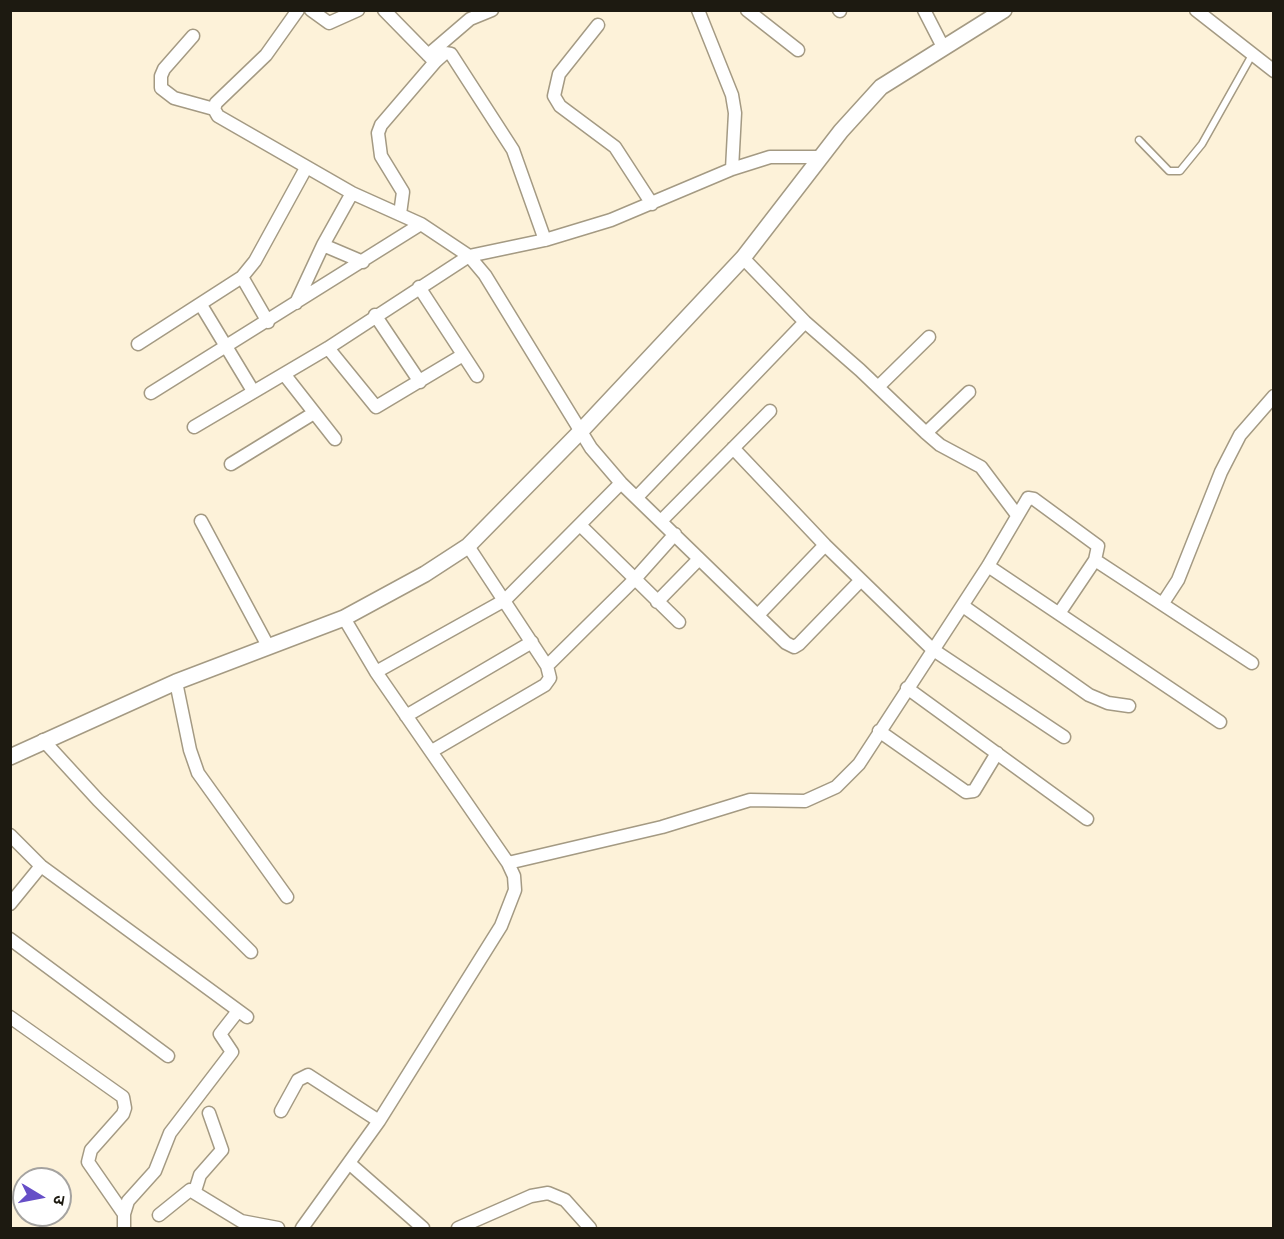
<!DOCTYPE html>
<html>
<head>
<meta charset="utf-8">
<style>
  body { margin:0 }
  #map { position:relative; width:1284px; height:1239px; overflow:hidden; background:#fdf2d9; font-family:Overpass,"Noto Sans Devanagari",sans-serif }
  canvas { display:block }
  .frame { position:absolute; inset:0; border:12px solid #1d1a11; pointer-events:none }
  .north { position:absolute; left:12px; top:1167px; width:60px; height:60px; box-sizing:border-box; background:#fff; border:2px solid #a5a3a0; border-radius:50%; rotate:100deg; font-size:16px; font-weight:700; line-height:24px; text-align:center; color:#1d1a11 }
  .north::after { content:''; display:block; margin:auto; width:21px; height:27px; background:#664ec7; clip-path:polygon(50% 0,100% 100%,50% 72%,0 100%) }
</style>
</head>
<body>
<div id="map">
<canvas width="1284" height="1239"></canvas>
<div class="frame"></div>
<div class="north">उ</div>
</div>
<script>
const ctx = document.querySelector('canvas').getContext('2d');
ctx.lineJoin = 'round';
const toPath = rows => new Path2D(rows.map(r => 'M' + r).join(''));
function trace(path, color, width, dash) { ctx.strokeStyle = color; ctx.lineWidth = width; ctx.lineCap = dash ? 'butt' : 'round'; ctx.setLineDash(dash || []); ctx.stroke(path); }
const service = toPath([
  [1139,140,1169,171,1180,171,1202,144,1252,55]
]);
const minor = toPath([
  [298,10,266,55,216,103,214,109,218,116,352,193,421,224,469,256,485,275,591,448,621,483,786,643,794,647,799,644,861,580],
  [311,10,329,23,358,10],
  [384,10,434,61],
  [698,10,732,95,735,113,732,169],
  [747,10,798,50],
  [839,10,840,11],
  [924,10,943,47],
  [1196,10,1274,71],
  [598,25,559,74,554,96,560,106,615,147,652,204],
  [193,36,164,69,161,76,161,88,174,98,214,109],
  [428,55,470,19,492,10],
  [400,214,403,192,381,156,378,133,381,125,435,62,445,53,451,54,513,150,545,240],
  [323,245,363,262],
  [743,258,805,322,860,370,926,433,940,445,981,467,1017,515],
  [242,277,268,322],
  [419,287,477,376],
  [296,303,323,245,352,193],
  [201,305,253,391],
  [375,315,420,382],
  [138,344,242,277,255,261,306,168],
  [328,348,376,407,463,355],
  [284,374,335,439],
  [878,387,929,337],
  [151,393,421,224],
  [194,427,328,348,469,256,545,240,611,220,732,169,770,157,821,157],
  [926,433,969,392],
  [733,448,825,545,932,649,1064,737],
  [231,464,314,413],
  [637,497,805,322],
  [201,521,268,646],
  [661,521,770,411],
  [580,525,679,622],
  [1095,560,1252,663],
  [988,566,1220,722],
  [657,602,699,559],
  [1163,603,1178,580,1221,472,1240,435,1274,396],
  [963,606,1089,695,1108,703,1129,706],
  [758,615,825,545],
  [547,666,634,580,675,534],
  [376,672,505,600,621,483],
  [176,682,190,750,198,773,287,897],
  [907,688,1087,819],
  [406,716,532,642],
  [879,731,966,792,974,791,997,753],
  [43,740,98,800,251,952],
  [432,751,545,685,550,678,547,666,468,546],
  [10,835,41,866,247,1017],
  [508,863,662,827,750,800,805,801,836,787,859,764,988,566,1028,498,1034,499,1098,546,1095,560,1060,612],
  [10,904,41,866],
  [10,939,168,1056],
  [10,1017,123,1097,125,1108,123,1114,91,1150,88,1162,124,1214],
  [281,1111,298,1080,308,1075,379,1121],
  [349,1163,423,1228],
  [195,1191,200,1175,222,1150,209,1113],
  [159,1215,190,1190,241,1221,278,1228],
  [124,1228,124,1214,128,1201,155,1171,170,1133,232,1052,220,1034,238,1011],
  [302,1228,379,1121,501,926,515,890,514,876,508,863,376,672,344,618],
  [458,1228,531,1196,548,1193,565,1200,590,1228]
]);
const tertiary = toPath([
  [10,757,176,682,344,618,425,574,468,546,580,432,743,258,841,131,881,87,1004,10]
]);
trace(service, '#a49a83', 9);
trace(minor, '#a49a83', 15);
trace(tertiary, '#a49a83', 18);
trace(service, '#fff', 6);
trace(minor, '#fff', 12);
trace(tertiary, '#fff', 15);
</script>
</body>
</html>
